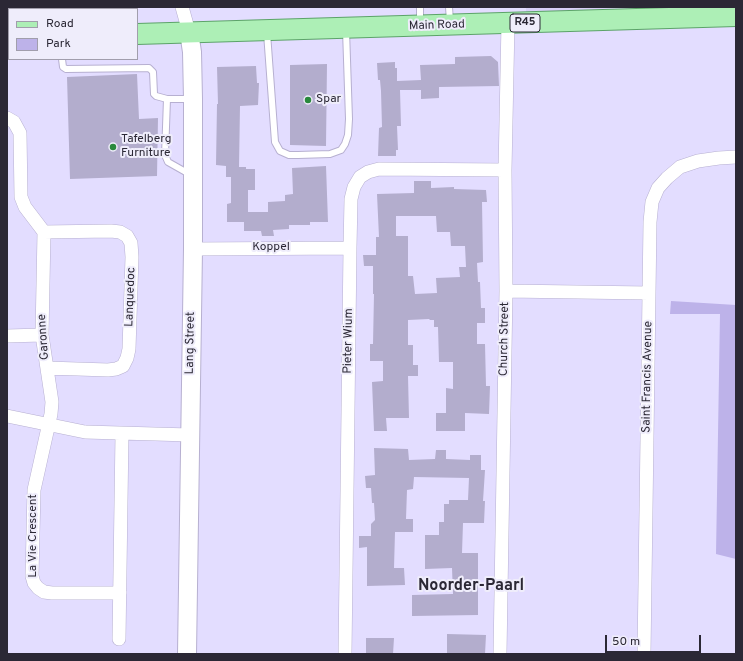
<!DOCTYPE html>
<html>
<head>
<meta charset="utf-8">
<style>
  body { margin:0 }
  #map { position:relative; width:743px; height:661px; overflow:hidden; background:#e3ddff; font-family:Overpass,sans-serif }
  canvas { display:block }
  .frame { position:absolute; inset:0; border:8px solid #2b2835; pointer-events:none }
  .legend { position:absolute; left:8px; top:8px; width:130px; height:52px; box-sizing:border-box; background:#efedfb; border:1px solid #a19eac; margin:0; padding:5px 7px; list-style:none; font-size:12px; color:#2b2835 }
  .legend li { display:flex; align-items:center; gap:8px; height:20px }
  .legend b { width:20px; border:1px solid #a19eac }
  .scale { position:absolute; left:605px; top:635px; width:96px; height:18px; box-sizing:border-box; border:2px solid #2b2835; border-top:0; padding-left:5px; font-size:12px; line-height:14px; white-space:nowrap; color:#2b2835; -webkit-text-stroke:3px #efedfb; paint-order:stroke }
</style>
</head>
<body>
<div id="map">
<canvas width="743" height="661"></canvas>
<div class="frame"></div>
<ul class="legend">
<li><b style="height:5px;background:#adefb6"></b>Road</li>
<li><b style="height:11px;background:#bdb2e9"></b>Park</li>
</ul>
<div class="scale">50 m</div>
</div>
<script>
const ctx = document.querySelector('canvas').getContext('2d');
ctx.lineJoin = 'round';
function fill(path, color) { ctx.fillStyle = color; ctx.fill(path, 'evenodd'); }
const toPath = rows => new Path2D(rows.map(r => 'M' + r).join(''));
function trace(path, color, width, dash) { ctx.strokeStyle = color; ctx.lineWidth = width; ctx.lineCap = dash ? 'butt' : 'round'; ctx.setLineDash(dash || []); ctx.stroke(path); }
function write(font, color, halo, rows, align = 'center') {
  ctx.font = font + ' Overpass,sans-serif'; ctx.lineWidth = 4; ctx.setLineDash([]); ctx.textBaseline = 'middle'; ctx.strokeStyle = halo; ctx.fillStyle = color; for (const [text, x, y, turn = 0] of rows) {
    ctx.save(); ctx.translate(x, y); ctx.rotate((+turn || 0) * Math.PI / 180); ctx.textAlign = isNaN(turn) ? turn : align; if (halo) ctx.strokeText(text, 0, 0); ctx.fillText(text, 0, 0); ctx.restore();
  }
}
fill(toPath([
  [526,7,637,7,526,13]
]), '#d7cff8');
fill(toPath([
  [671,301,736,305,736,559,716,554,720,314,670,314]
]), '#bdb2e9');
fill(toPath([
  [491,56,498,62,499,86,439,87,439,98,421,99,421,90,400,90,401,126,397,126,398,150,396,150,396,156,378,156,379,128,382,127,381,91,380,80,378,80,377,63,395,62,395,68,397,68,397,81,421,80,420,65,455,64,455,57],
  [327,64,326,146,290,145,290,65],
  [256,66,257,83,259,83,258,105,240,106,239,167,246,167,246,169,255,169,255,190,248,190,248,212,268,212,268,202,285,201,285,195,293,194,292,168,326,166,328,222,310,222,310,225,289,225,289,229,273,230,274,236,262,236,261,231,244,231,244,222,227,222,227,204,231,203,231,177,226,177,226,166,216,165,217,104,218,104,217,67],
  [137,74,139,119,158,118,157,176,70,179,67,77],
  [414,181,431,181,431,188,454,187,454,189,486,190,487,202,482,202,483,262,477,263,478,282,480,282,481,308,485,308,485,323,477,323,477,344,485,344,486,386,490,386,489,414,465,413,465,431,436,431,436,413,446,413,446,388,453,389,453,362,439,362,438,327,434,327,434,320,430,320,429,319,408,320,408,345,413,345,413,365,418,365,418,376,408,376,409,418,386,418,387,431,374,431,372,382,383,381,383,361,370,361,370,344,373,344,374,294,373,294,373,266,364,266,363,255,376,255,376,237,379,237,377,194,414,193],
  [396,216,436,216,437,232,450,232,451,246,465,246,466,267,459,267,460,277,436,278,437,293,415,294,413,276,408,276,408,236,396,236],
  [374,448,408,449,409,460,435,459,436,450,446,450,446,459,470,460,470,455,481,455,481,470,485,470,483,501,485,501,484,523,463,523,462,553,478,553,478,615,412,616,412,595,453,594,452,568,425,569,425,535,439,535,439,522,444,522,444,504,449,504,449,500,468,500,469,478,414,477,413,489,407,490,406,519,413,519,413,532,395,532,394,568,404,568,405,585,367,586,367,547,359,548,359,536,371,536,371,524,375,520,374,503,372,503,371,488,366,488,365,476,375,475],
  [447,634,486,635,485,654,447,654],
  [366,638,394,638,393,654,366,654]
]), '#b3adcd');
const lane = toPath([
  [70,7,70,9],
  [420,7,420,22],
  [449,7,450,21],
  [267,33,275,142,280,151,289,155,298,155,330,154,341,150,345,144,348,135,349,119,346,30],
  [62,59,63,67,66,69,149,68,153,72,154,94,156,96,167,99],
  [191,99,167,99,165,155,168,162,191,175]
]);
const street = toPath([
  [182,7,189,32],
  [7,118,14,122,20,133,21,197,25,207,44,232,42,335,52,402,51,414,34,490,32,576,34,583,38,588,44,592,52,593,120,593],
  [44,232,111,231,120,232,127,236,131,243,132,257,129,349,127,358,123,366,116,369,108,370,47,368],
  [193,249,350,248],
  [506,291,649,293],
  [7,336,42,335],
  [7,416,85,432,190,435],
  [119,639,122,434],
  [345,654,350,248,351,199,354,187,360,177,368,172,379,169,505,170],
  [500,654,506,291,505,170,508,23],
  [644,654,650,222,652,202,658,188,667,178,680,167,698,161,719,158,736,157]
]);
const secondary = toPath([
  [187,654,193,249,193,99,192,52,189,32]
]);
const primary = toPath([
  [137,34,736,16],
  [7,40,9,40]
]);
trace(lane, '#b7b0d1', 8);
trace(street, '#b7b0d1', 14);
trace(secondary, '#b7b0d1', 20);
trace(primary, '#5ca369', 22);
trace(lane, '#fff', 6);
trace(street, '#fff', 13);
trace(secondary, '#fff', 18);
trace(primary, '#adefb6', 20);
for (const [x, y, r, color] of [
  [308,100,4,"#29893c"],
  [113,147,4,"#29893c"]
]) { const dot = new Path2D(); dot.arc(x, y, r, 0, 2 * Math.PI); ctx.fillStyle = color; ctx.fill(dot); trace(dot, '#efedfb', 1.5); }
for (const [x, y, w] of [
  [525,23,30]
]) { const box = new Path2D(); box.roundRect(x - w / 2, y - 9, w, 18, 3); ctx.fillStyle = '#efedfb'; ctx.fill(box); trace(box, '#2b2835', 1); }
write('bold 11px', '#2b2835', null, [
  ["R45",525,23]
]);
write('12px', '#2b2835', '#efedfb', [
  ["Main Road",437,26,-2],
  ["Koppel",271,248],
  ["Lanquedoc",131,297,-88],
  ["Garonne",44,337,-94],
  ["Church Street",505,339,-89],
  ["Pieter Wium",349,341,-89],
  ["Lang Street",191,343,-89],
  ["Saint Francis Avenue",648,377,-89],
  ["La Vie Crescent",34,536,-90]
]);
write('12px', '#2b2835', '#efedfb', [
  ["Spar",316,100],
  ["Tafelberg",121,140],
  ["Furniture",121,154]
], 'left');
write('bold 16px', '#2b2835', '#efedfb', [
  ["Noorder-Paarl",471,587]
]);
</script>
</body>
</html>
